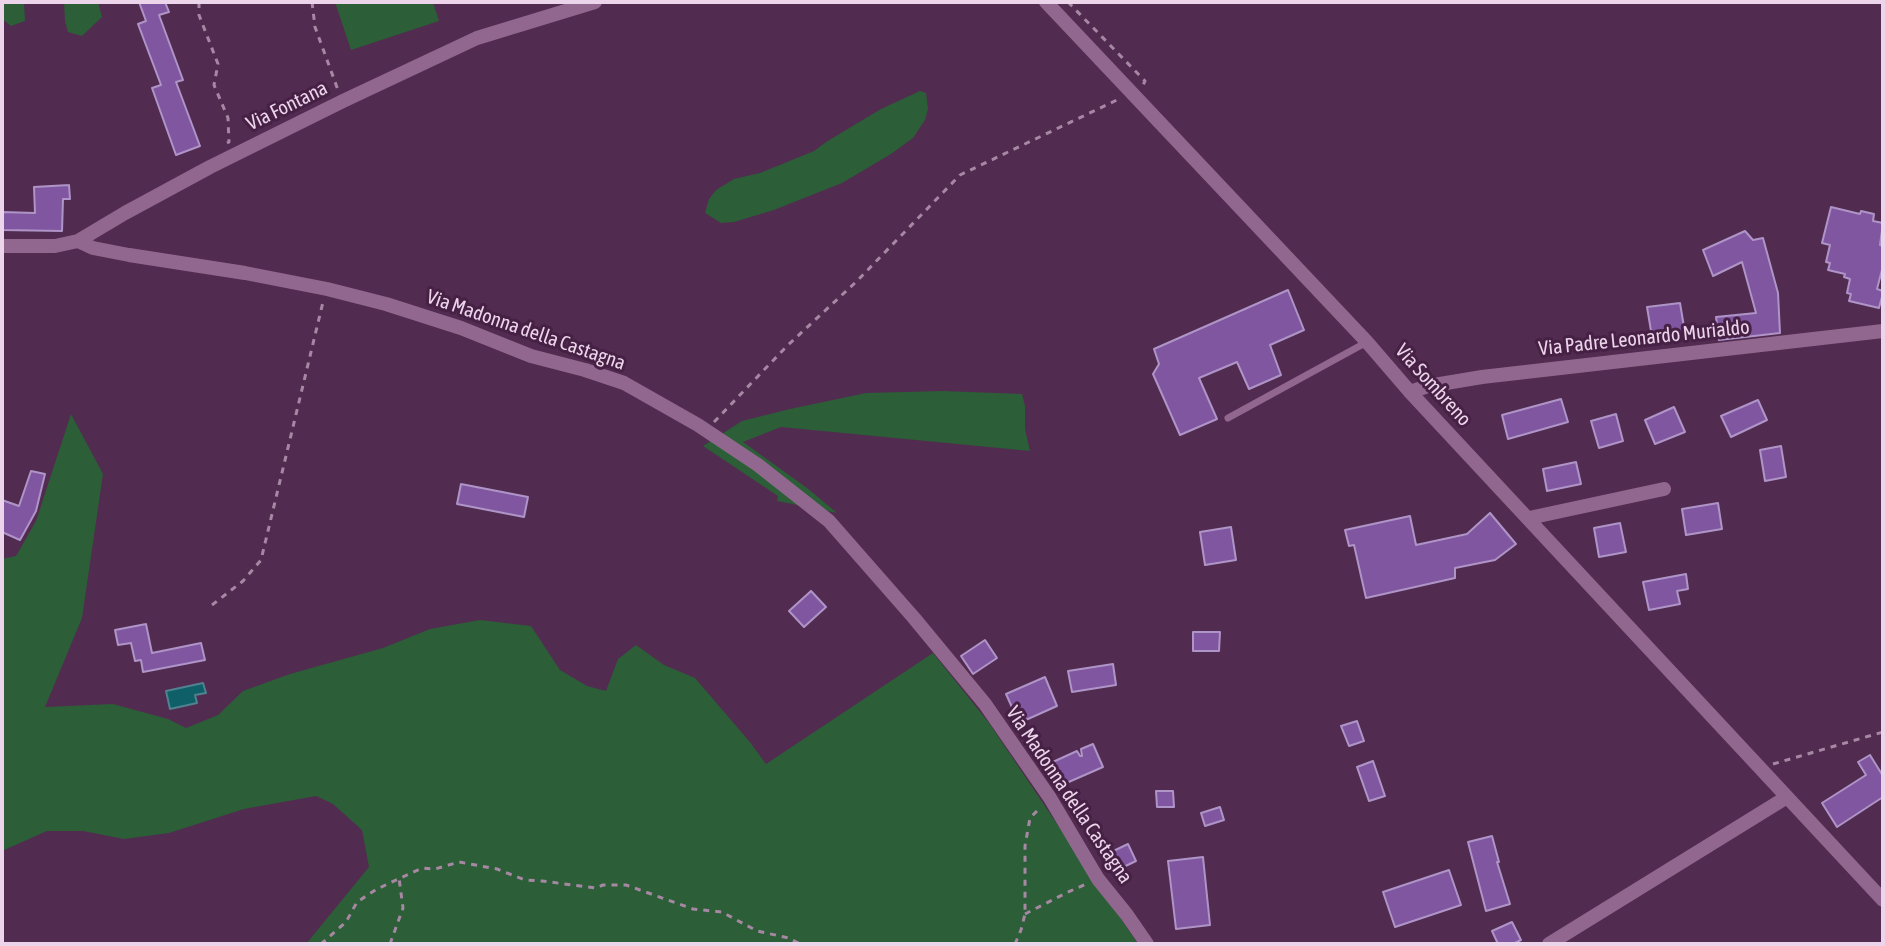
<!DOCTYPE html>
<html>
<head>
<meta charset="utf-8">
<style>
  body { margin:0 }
  #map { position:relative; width:1885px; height:946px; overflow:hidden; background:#522b50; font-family:"Asap Condensed",sans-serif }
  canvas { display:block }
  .frame { position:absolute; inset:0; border:4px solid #ecd4ea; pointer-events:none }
</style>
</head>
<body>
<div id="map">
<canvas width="1885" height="946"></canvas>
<div class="frame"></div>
</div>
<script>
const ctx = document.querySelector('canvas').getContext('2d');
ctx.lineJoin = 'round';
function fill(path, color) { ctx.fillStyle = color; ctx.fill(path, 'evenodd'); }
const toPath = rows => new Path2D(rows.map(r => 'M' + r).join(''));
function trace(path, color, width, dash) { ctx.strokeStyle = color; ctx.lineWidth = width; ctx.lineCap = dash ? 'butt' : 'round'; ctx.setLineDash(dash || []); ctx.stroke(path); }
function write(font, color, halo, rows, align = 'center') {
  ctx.font = font + ' "Asap Condensed",sans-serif'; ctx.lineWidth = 6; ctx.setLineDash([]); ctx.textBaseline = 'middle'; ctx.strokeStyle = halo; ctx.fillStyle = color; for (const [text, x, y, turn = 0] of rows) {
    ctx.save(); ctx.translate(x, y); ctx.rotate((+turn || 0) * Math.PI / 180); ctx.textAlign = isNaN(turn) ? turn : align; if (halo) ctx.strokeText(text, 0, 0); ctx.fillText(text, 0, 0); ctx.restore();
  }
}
fill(toPath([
  [2,2,24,2,25,21,11,26,2,19],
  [64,2,98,2,102,17,82,36,68,32,65,21],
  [335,2,433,2,439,21,351,50],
  [920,91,926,93,928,109,925,120,913,138,891,154,842,183,774,210,734,222,721,223,705,213,709,199,716,190,734,179,760,173,814,151,826,142,881,109],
  [943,391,1022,394,1025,406,1025,429,1030,451,781,427,743,442,807,488,837,513,777,501,778,496,703,446,742,421,790,409,866,393],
  [71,414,103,474,82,618,45,707,113,704,168,719,186,728,218,715,243,691,290,674,383,648,430,629,480,620,531,626,560,670,587,686,606,691,618,659,636,645,664,665,695,678,749,741,766,764,933,653,989,723,1138,944,306,944,369,867,362,830,333,804,316,796,244,809,169,833,124,839,83,831,47,831,2,851,2,559,16,556,36,521]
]), '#2c5e37');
const water = toPath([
  [203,683,206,693,195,695,197,703,170,709,166,691,203,683]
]);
fill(water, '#0f5f69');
trace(water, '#518290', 2);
const building = toPath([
  [139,2,165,2,169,12,159,15,183,80,176,82,200,146,176,155,152,88,161,85,138,24,146,21,139,2],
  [69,185,70,199,63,199,62,231,2,230,2,212,35,213,34,187,69,185],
  [1831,207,1860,214,1861,211,1874,214,1873,221,1883,223,1880,245,1883,246,1883,266,1877,289,1883,291,1883,293,1879,308,1849,301,1851,294,1847,293,1850,279,1844,277,1845,274,1828,270,1830,263,1826,262,1830,245,1822,243,1831,207],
  [1745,231,1753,240,1763,238,1778,293,1780,333,1719,340,1716,317,1756,313,1742,262,1713,276,1703,250,1745,231],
  [1288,290,1304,330,1270,345,1281,375,1249,389,1237,362,1199,378,1217,419,1180,435,1153,374,1159,364,1154,349,1288,290],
  [1680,303,1685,333,1652,337,1647,307,1680,303],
  [1561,399,1568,422,1508,439,1502,415,1561,399],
  [1758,400,1767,420,1731,437,1721,416,1758,400],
  [1674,407,1685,432,1655,444,1645,420,1674,407],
  [1616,414,1623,441,1599,448,1591,421,1616,414],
  [1781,446,1786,477,1765,481,1760,450,1781,446],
  [1576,462,1581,484,1547,491,1543,469,1576,462],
  [31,471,45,474,36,511,20,540,2,532,2,500,19,506,31,471],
  [461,484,528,497,524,517,457,504,461,484],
  [1718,503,1722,529,1686,535,1682,509,1718,503],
  [1490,513,1516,544,1495,560,1455,568,1455,578,1366,598,1354,545,1349,546,1345,530,1410,516,1416,545,1467,534,1490,513],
  [1620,523,1626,552,1599,557,1594,528,1620,523],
  [1231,527,1236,560,1205,565,1200,532,1231,527],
  [1686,574,1688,589,1677,591,1680,604,1649,610,1643,582,1686,574],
  [811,591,826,607,804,627,789,611,811,591],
  [146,624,152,653,201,643,205,660,143,672,141,660,135,661,131,643,118,645,115,630,146,624],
  [1193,632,1220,632,1219,651,1193,651,1193,632],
  [985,640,997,658,973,674,961,656,985,640],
  [1113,664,1116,685,1072,692,1068,671,1113,664],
  [1045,677,1057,706,1019,723,1006,694,1045,677],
  [1357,721,1364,741,1349,746,1341,726,1357,721],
  [1093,744,1103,767,1055,788,1044,766,1077,751,1080,756,1082,756,1081,749,1093,744],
  [1870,755,1883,776,1883,797,1837,827,1822,803,1866,775,1858,762,1870,755],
  [1373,761,1385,796,1369,801,1357,767,1373,761],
  [1156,791,1173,791,1174,807,1157,807,1156,791],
  [1220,807,1224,820,1205,826,1201,813,1220,807],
  [1492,836,1499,862,1497,862,1510,904,1486,911,1468,842,1492,836],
  [1128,844,1136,861,1113,872,1105,855,1128,844],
  [1203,857,1210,925,1176,929,1168,861,1203,857],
  [1449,870,1461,905,1395,927,1383,892,1449,870],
  [1512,922,1521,940,1513,944,1498,944,1492,931,1512,922]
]);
fill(building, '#8056a0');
trace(building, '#af94c7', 2);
trace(toPath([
  [199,2,199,15,218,64,214,85,228,118,229,142,227,143],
  [312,2,315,27,338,90],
  [1068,2,1145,81,1143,85],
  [714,422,787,346,857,281,960,175,1119,99],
  [212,605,243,581,261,560,323,302],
  [1773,764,1883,732],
  [1025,914,1066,893,1086,884],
  [321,944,346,922,357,902,377,889,422,868,435,869,459,862,497,869,525,880,542,881,596,888,603,885,626,885,693,909,722,912,757,931,789,938,800,944],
  [390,944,403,908,399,878],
  [1015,944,1021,930,1025,914,1025,846,1030,818,1041,807]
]), '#a688a4', 3, [6, 6]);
trace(toPath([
  [1228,418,1367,342]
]), '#92678f', 7);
trace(toPath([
  [1046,2,1367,342,1410,392,1883,900],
  [78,241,93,248,129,255,245,273,327,289,386,304,461,328,531,356,585,370,624,383,698,425,758,465,829,521,914,618,985,704,1050,798,1098,879,1127,915,1147,944],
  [2,246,55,246,78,241,125,213,210,167,343,101,477,38,595,2],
  [1410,392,1428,386,1482,377,1883,331],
  [1529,518,1664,489],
  [1549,944,1787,797]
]), '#92678f', 14);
write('20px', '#ecd4ea', '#462145', [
  ["Via Fontana",287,106,-26],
  ["Via Madonna della Castagna",526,330,19],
  ["Via Padre Leonardo Murialdo",1644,338,-6],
  ["Via Sombreno",1433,385,48],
  ["Via Madonna della Castagna",1069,795,56]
]);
</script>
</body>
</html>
